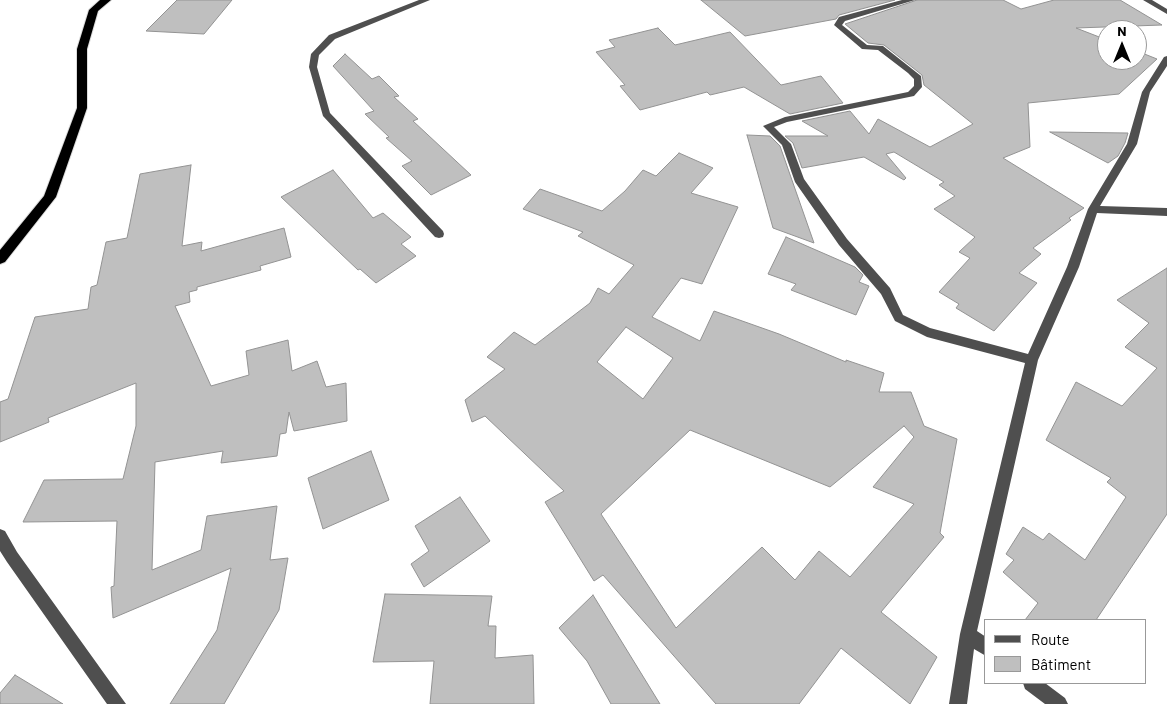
<!DOCTYPE html>
<html>
<head>
<meta charset="utf-8">
<style>
  body { margin:0 }
  #map { position:relative; width:1167px; height:704px; overflow:hidden; background:#fff; font-family:Barlow,sans-serif }
  canvas { display:block }
  .legend { position:absolute; left:984px; top:619px; width:162px; height:65px; box-sizing:border-box; background:#fff; border:1px solid #999; margin:0; padding:6px 9px; list-style:none; font-size:15px; color:#000 }
  .legend li { display:flex; align-items:center; gap:10px; height:25px }
  .legend b { width:25px; border:1px solid #999 }
  .north { position:absolute; left:1097px; top:20px; width:50px; height:50px; box-sizing:border-box; background:#fff; border:1px solid #999; border-radius:50%; rotate:0deg; font-size:14px; font-weight:700; line-height:20px; text-align:center; color:#000 }
  .north::after { content:''; display:block; margin:auto; width:18px; height:22px; background:#000; clip-path:polygon(50% 0,100% 100%,50% 72%,0 100%) }
</style>
</head>
<body>
<div id="map">
<canvas width="1167" height="704"></canvas>
<ul class="legend">
<li><b style="height:6px;background:#4f4f4f"></b>Route</li>
<li><b style="height:14px;background:#bfbfbf"></b>Bâtiment</li>
</ul>
<div class="north">N</div>
</div>
<script>
const ctx = document.querySelector('canvas').getContext('2d');
ctx.lineJoin = 'round';
function fill(path, color) { ctx.fillStyle = color; ctx.fill(path, 'evenodd'); }
const toPath = rows => new Path2D(rows.map(r => 'M' + r).join(''));
function trace(path, color, width, dash) { ctx.strokeStyle = color; ctx.lineWidth = width; ctx.lineCap = dash ? 'butt' : 'round'; ctx.setLineDash(dash || []); ctx.stroke(path); }
const building = toPath([
  [177,0,232,0,204,34,146,31,177,0],
  [701,0,895,0,839,15,836,19,745,36,701,0],
  [917,0,1003,0,1021,9,1054,0,1120,0,1162,25,1076,28,1107,40,1107,60,1137,60,1137,51,1157,59,1119,94,1028,103,1030,147,1003,158,1084,208,1069,218,1071,220,1033,248,1041,254,1019,273,1037,283,994,331,956,308,959,304,939,292,970,258,959,252,975,237,934,209,955,196,939,185,944,182,894,152,886,154,906,178,904,180,864,157,802,168,793,143,785,136,828,136,802,121,850,111,869,134,878,119,930,147,973,124,924,85,922,75,884,45,868,43,845,24,917,0],
  [658,28,675,45,730,32,781,85,821,76,843,103,790,114,744,87,710,95,707,92,640,110,620,86,625,85,596,52,615,47,609,40,658,28],
  [345,54,372,79,379,76,399,96,394,97,418,119,413,121,471,175,431,195,402,166,412,161,386,138,389,137,365,114,374,111,333,66,345,54],
  [1050,132,1128,133,1125,143,1118,156,1108,163,1050,132],
  [747,135,770,136,780,146,814,243,773,228,747,135],
  [679,153,713,168,691,193,738,207,702,284,681,278,652,317,700,341,714,311,779,334,846,362,846,360,884,373,879,392,911,392,924,426,957,439,940,533,944,537,881,612,937,657,910,704,841,648,799,704,716,704,603,575,594,581,545,502,564,491,485,416,472,422,465,400,505,369,487,357,514,332,535,345,590,303,598,288,609,294,634,265,578,236,583,232,523,209,540,189,602,211,625,191,643,170,656,176,679,153],
  [626,327,673,358,643,399,597,362,626,327],
  [904,426,914,437,873,487,914,504,850,577,819,551,795,580,762,547,676,628,601,514,690,430,830,487,904,426],
  [191,165,182,246,202,242,201,251,284,228,291,257,260,266,261,270,197,287,197,290,189,292,190,302,175,306,211,386,249,375,246,351,288,340,292,371,317,361,326,387,346,383,347,421,294,431,289,412,286,433,280,434,277,456,221,463,223,451,155,462,152,570,201,550,207,516,277,506,270,560,288,558,279,610,224,704,170,704,217,630,231,568,113,618,111,587,114,586,117,521,23,522,44,480,123,479,136,426,136,383,48,418,49,422,0,442,0,402,8,399,35,317,88,309,91,287,97,285,106,242,127,238,140,174,191,165],
  [333,170,373,218,383,213,411,237,401,244,416,256,376,283,360,269,358,270,281,197,333,170],
  [786,237,855,267,863,275,859,282,869,286,856,315,791,290,796,284,768,274,786,237],
  [1167,268,1167,514,1096,620,1025,620,1038,603,1003,572,1014,560,1006,554,1023,527,1043,540,1049,533,1085,560,1126,497,1107,482,1111,478,1046,440,1076,382,1122,406,1157,368,1125,347,1149,323,1117,300,1167,268],
  [371,451,389,500,323,529,308,478,371,451],
  [460,497,490,541,424,587,411,564,429,551,415,526,460,497],
  [385,594,492,596,488,626,496,626,495,658,533,655,534,704,430,704,434,661,373,662,385,594],
  [593,595,660,704,611,704,587,661,559,628,593,595],
  [15,675,63,704,0,704,0,693,15,675]
]);
fill(building, '#bfbfbf');
trace(building, '#939393', 1);
const highway = toPath([
  [100,0,111,0,98,11,87,49,87,108,56,197,5,262,0,264,0,250,44,196,77,108,77,49,89,10,100,0]
]);
trace(highway, '#dbdbdb', 2);
fill(toPath([
  [419,0,430,0,335,39,319,55,317,67,330,113,443,231,444,234,443,237,439,238,435,237,323,116,309,67,311,54,329,35,419,0],
  [902,0,915,0,845,21,842,25,867,45,883,46,921,76,922,87,914,96,787,122,774,127,791,144,804,179,847,239,890,288,903,315,930,328,1028,354,1067,267,1088,209,1127,144,1142,92,1164,57,1167,56,1167,66,1150,92,1137,144,1100,206,1167,208,1167,216,1097,213,1079,267,1038,360,977,631,986,637,986,656,974,649,967,704,949,704,960,634,1025,363,927,337,895,321,881,294,839,245,795,182,782,145,763,126,785,117,908,92,914,86,914,79,908,73,878,50,862,49,834,25,839,17,902,0],
  [1143,0,1152,0,1167,9,1167,14,1143,0],
  [0,529,5,531,17,552,126,704,107,704,7,562,0,551,0,529],
  [1023,683,1045,683,1065,698,1068,704,1045,704,1025,689,1023,683]
]), '#4f4f4f');
fill(highway, '#000');
</script>
</body>
</html>
